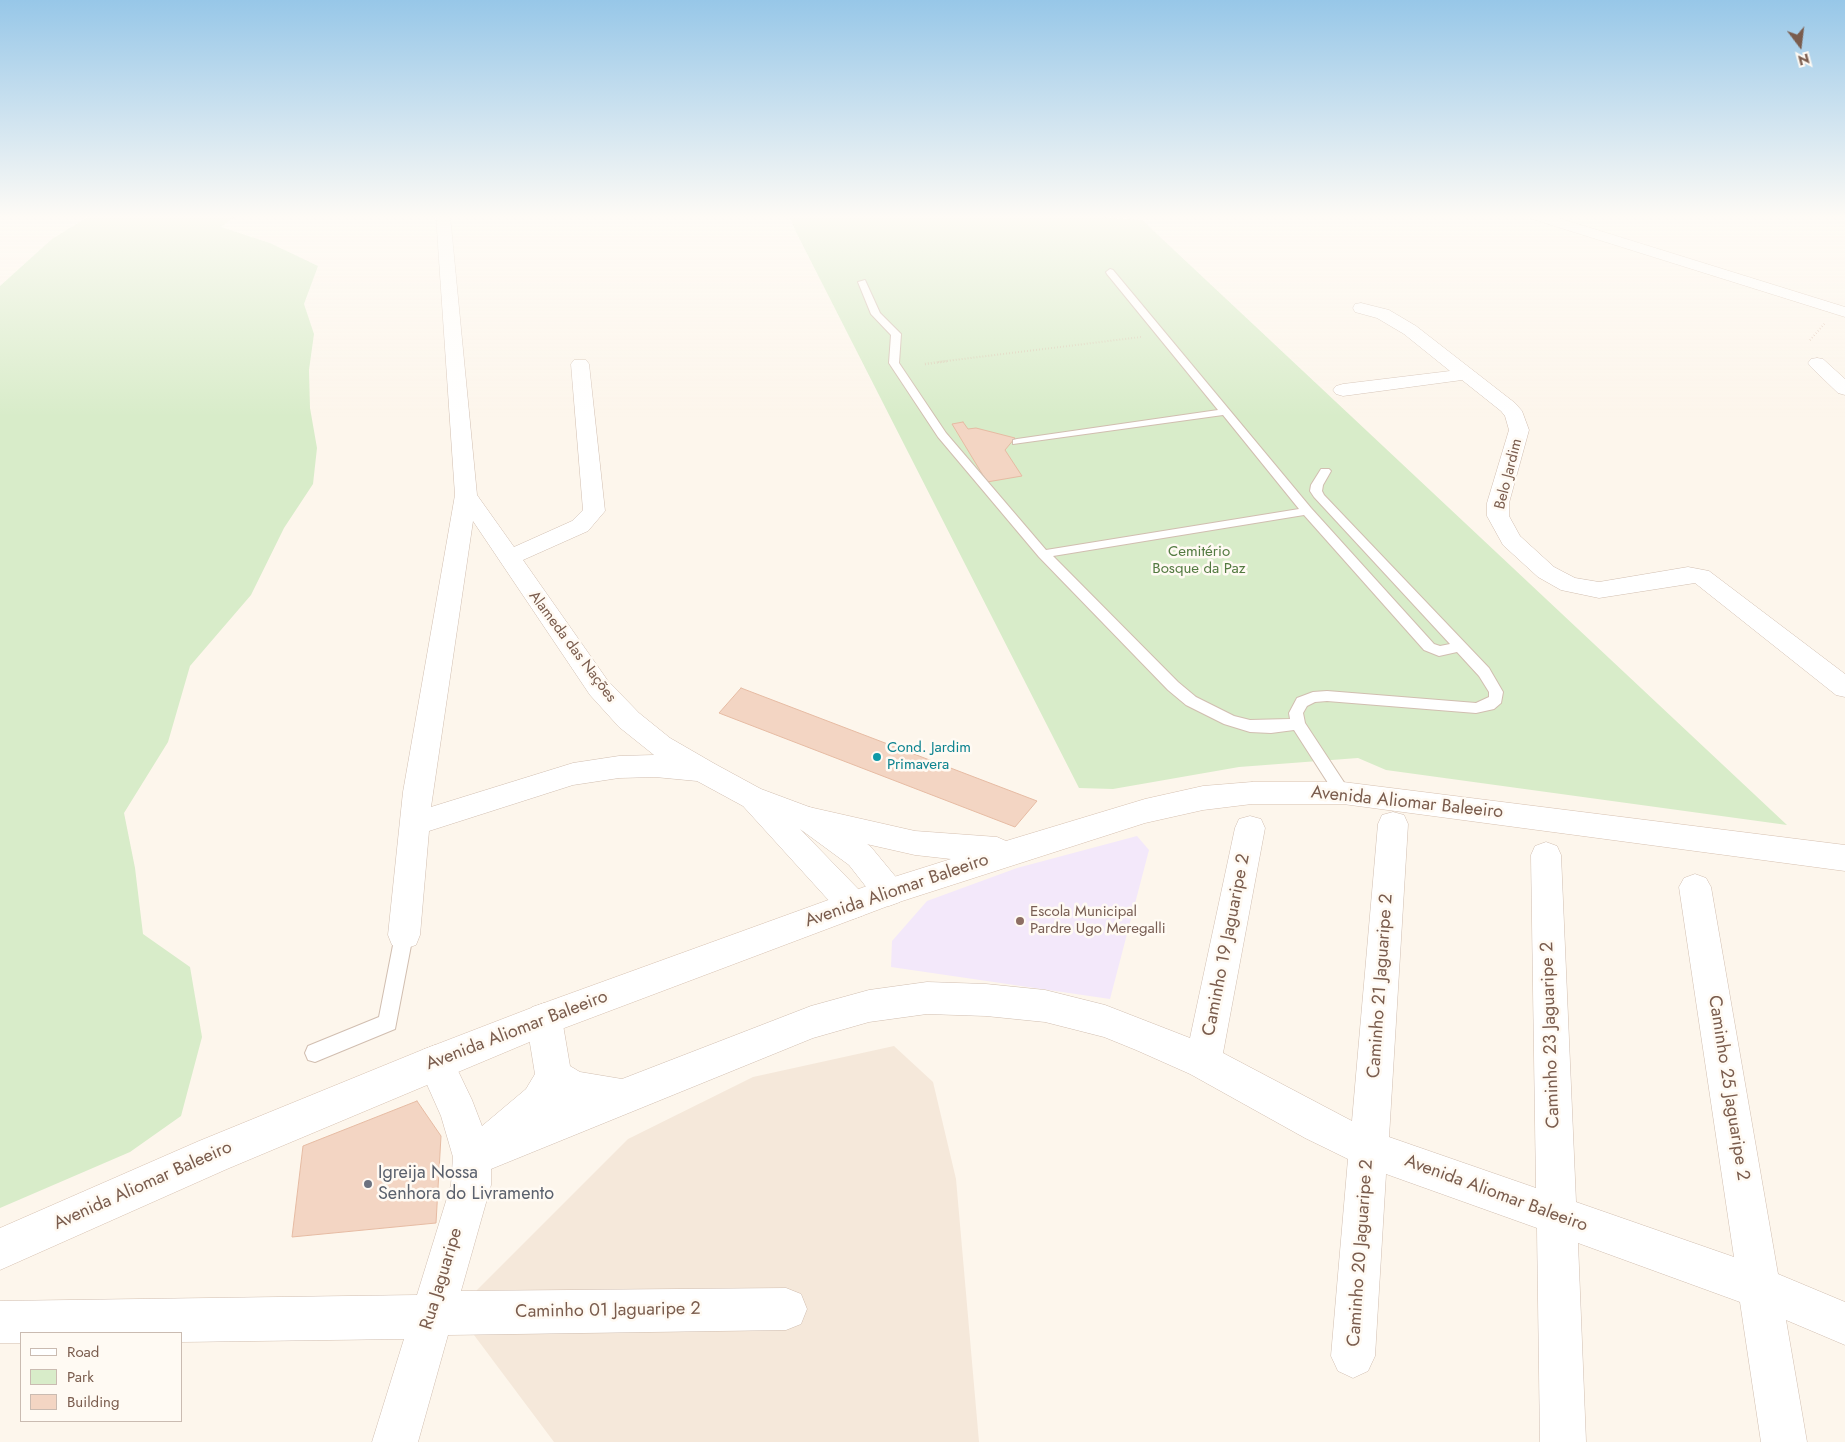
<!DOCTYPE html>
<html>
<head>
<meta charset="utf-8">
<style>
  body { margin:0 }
  #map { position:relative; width:1845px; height:1442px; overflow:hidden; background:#fdf6ec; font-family:Jost,sans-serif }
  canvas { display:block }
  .legend { position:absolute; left:20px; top:1332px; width:162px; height:90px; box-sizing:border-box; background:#fffaf3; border:1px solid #cabbb1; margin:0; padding:6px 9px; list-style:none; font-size:15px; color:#7a5c4d }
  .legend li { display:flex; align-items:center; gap:10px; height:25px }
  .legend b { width:25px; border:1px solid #cabbb1 }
  .north { position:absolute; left:1775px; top:20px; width:50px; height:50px; -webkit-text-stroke:4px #fffaf3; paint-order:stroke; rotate:165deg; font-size:14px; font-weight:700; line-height:20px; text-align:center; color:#7a5c4d }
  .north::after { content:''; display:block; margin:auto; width:18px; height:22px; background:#7a5c4d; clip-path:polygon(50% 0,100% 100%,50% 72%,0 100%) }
</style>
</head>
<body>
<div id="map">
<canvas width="1845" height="1442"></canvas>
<ul class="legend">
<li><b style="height:6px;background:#fff"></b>Road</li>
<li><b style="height:14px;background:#d8ecc9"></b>Park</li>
<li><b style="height:14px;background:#f3d5c3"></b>Building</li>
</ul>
<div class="north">N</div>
</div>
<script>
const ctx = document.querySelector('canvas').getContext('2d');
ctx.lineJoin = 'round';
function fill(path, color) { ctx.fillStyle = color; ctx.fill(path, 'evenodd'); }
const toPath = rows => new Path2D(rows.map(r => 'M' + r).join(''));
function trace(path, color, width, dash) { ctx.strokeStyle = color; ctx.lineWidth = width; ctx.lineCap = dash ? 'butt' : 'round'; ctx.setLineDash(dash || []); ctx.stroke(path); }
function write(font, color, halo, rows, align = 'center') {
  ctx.font = font + ' Jost,sans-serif'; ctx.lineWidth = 5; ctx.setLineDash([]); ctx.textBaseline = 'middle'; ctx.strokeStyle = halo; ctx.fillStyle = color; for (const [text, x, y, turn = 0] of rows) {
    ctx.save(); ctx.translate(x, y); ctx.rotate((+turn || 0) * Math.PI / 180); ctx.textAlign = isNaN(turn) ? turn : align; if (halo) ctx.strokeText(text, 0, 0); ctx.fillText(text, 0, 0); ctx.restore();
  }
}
fill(toPath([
  [894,1046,933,1082,956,1179,979,1442,554,1442,456,1311,628,1139,753,1077]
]), '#f5e8da');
fill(toPath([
  [1137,836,1149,850,1110,999,891,967,892,941,927,901,1017,868]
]), '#f3e8fa');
fill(toPath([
  [91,215,237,215,221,227,270,243,318,266,304,304,314,334,309,370,310,408,317,448,313,484,284,528,251,595,190,666,168,742,124,813,135,868,143,934,190,967,202,1037,181,1116,130,1152,0,1208,0,286,52,239],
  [802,215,1070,215,1142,220,1787,825,1386,770,1358,758,1239,767,1113,789,1079,788,796,232,790,217]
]), '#d8ecc9');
const building = toPath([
  [963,422,968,429,976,428,1015,438,1005,450,1022,476,987,482,952,424,963,422],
  [741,688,1037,801,1015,827,719,713,741,688],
  [417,1101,441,1136,436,1223,292,1237,303,1146,417,1101]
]);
fill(building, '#f3d5c3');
trace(building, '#e6bba3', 1);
const lane = toPath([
  [1110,269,1113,270,1311,508,1434,644,1440,646,1450,644,1314,497,1310,491,1311,485,1321,469,1329,469,1331,471,1323,485,1322,491,1324,495,1489,668,1503,692,1501,703,1494,709,1476,713,1327,701,1315,702,1307,706,1303,713,1305,723,1351,793,1349,797,1343,799,1337,797,1294,730,1271,733,1250,732,1224,724,1186,705,1168,690,1039,557,938,437,889,363,891,335,871,314,858,282,865,280,880,313,901,334,899,363,946,433,1046,550,1299,509,1223,415,1013,444,1013,440,1017,439,1218,410,1107,274,1106,272,1110,269],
  [1304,515,1424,650,1439,656,1457,652,1479,676,1489,692,1489,697,1476,703,1327,691,1313,692,1297,698,1289,713,1290,719,1250,720,1234,716,1196,697,1178,682,1053,556,1304,515],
  [404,927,410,929,413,935,395,1029,315,1062,308,1060,305,1053,308,1046,379,1017,395,935,398,929,404,927]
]);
const street = toPath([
  [436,215,450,215,477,495,514,547,572,521,583,510,571,364,574,360,586,360,589,364,605,511,588,531,523,560,608,681,639,713,670,738,715,764,761,789,820,811,846,827,871,847,900,882,905,892,900,902,889,906,878,902,849,865,800,829,864,895,869,905,864,915,853,919,842,915,743,806,697,781,655,777,619,778,573,785,429,831,420,935,416,945,404,949,392,945,388,935,403,792,455,495,436,215],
  [473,521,590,695,619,727,654,755,619,756,573,763,431,807,473,521],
  [1361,303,1389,310,1416,326,1515,403,1522,411,1529,430,1509,503,1509,516,1520,536,1554,567,1575,578,1599,582,1688,567,1709,571,1845,674,1845,697,1836,695,1695,583,1599,598,1561,590,1538,577,1503,545,1487,516,1487,503,1509,430,1505,416,1501,411,1462,380,1343,396,1336,394,1333,390,1336,386,1343,384,1450,371,1404,334,1377,318,1355,312,1353,308,1355,304,1361,303],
  [1817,358,1823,359,1845,379,1845,395,1838,393,1811,367,1808,363,1811,359,1817,358],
  [1393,812,1404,815,1408,824,1389,1137,1536,1188,1531,855,1535,846,1546,842,1557,846,1561,855,1576,1202,1734,1257,1679,887,1684,878,1695,874,1706,878,1711,887,1778,1274,1845,1302,1845,1345,1786,1320,1807,1442,1761,1442,1740,1302,1578,1243,1586,1442,1540,1442,1537,1228,1386,1174,1375,1356,1368,1371,1353,1378,1338,1371,1331,1356,1348,1159,1305,1138,1190,1074,1136,1050,1104,1037,1045,1022,986,1016,927,1014,869,1022,813,1038,491,1169,491,1185,461,1291,786,1288,801,1294,807,1309,801,1324,786,1330,448,1335,418,1442,372,1442,404,1339,181,1342,181,1333,21,1333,21,1343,0,1343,0,1301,417,1295,451,1185,453,1157,441,1116,417,1062,422,1050,435,1045,448,1050,472,1100,482,1126,526,1089,535,1074,526,1019,532,1007,544,1003,556,1007,562,1019,570,1066,580,1072,622,1079,811,1006,869,990,927,982,986,984,1045,990,1105,1005,1190,1038,1235,828,1239,819,1250,816,1261,819,1265,828,1223,1053,1352,1121,1378,824,1382,815,1393,812]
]);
const secondary = toPath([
  [1527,215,1549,215,1845,307,1845,317,1529,218,1527,215],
  [1252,782,1343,782,1845,845,1845,871,1343,804,1252,804,1203,810,1145,823,896,903,551,1033,227,1169,0,1270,0,1228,199,1141,422,1050,544,1003,878,882,951,859,915,855,809,831,798,827,794,819,798,811,809,807,915,831,997,837,1006,841,1145,799,1203,786,1252,782]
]);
trace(lane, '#d1beb0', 2);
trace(street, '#d1beb0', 1);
trace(secondary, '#d6c0b0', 1);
trace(toPath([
  [1810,340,1825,323],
  [938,362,1141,337]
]), '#d9b8a5', 2, [0.5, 2.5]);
trace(toPath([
  [925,364,948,361]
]), '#d9b8a5', 2.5, [0.5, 2.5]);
fill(lane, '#fff');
fill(street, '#fff');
fill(secondary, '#fff');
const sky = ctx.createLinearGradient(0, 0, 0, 417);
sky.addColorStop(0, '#97c7e8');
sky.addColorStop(0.52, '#fefbf6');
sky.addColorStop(1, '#fefbf600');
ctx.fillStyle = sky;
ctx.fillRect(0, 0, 1845, 417);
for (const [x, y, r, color] of [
  [877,757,5,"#0f9aa8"],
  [1020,921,5,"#8d6e63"],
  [368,1184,5,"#6b7280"]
]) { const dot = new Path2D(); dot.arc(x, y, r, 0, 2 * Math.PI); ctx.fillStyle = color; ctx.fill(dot); trace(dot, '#fffaf3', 2); }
write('15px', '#7a5c4d', '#fffaf3', [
  ["Belo Jardim",1509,474,-76],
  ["Alameda das Nações",572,647,53]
]);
write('15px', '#537a41', '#fffaf3', [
  ["Cemitério",1199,552],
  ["Bosque da Paz",1199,569]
]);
write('15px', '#0d838f', '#fffaf3', [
  ["Cond. Jardim",887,748],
  ["Primavera",887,765]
], 'left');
write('15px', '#785e54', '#fffaf3', [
  ["Escola Municipal",1030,912],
  ["Pardre Ugo Meregalli",1030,929]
], 'left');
write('18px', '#7a5c4d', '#fffaf3', [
  ["Avenida Aliomar Baleeiro",1407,803,6],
  ["Avenida Aliomar Baleeiro",897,891,-19],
  ["Caminho 19 Jaguaripe 2",1227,945,-79],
  ["Caminho 21 Jaguaripe 2",1381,986,-86],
  ["Avenida Aliomar Baleeiro",517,1031,-21],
  ["Caminho 23 Jaguaripe 2",1551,1035,-92],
  ["Caminho 25 Jaguaripe 2",1728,1088,81],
  ["Avenida Aliomar Baleeiro",143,1186,-24],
  ["Avenida Aliomar Baleeiro",1496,1194,20],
  ["Caminho 20 Jaguaripe 2",1361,1253,-86],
  ["Rua Jaguaripe",442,1279,-73],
  ["Caminho 01 Jaguaripe 2",608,1311,-1]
]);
write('18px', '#5b616d', '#fffaf3', [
  ["Igreija Nossa",378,1174],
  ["Senhora do Livramento",378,1195]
], 'left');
</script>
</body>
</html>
